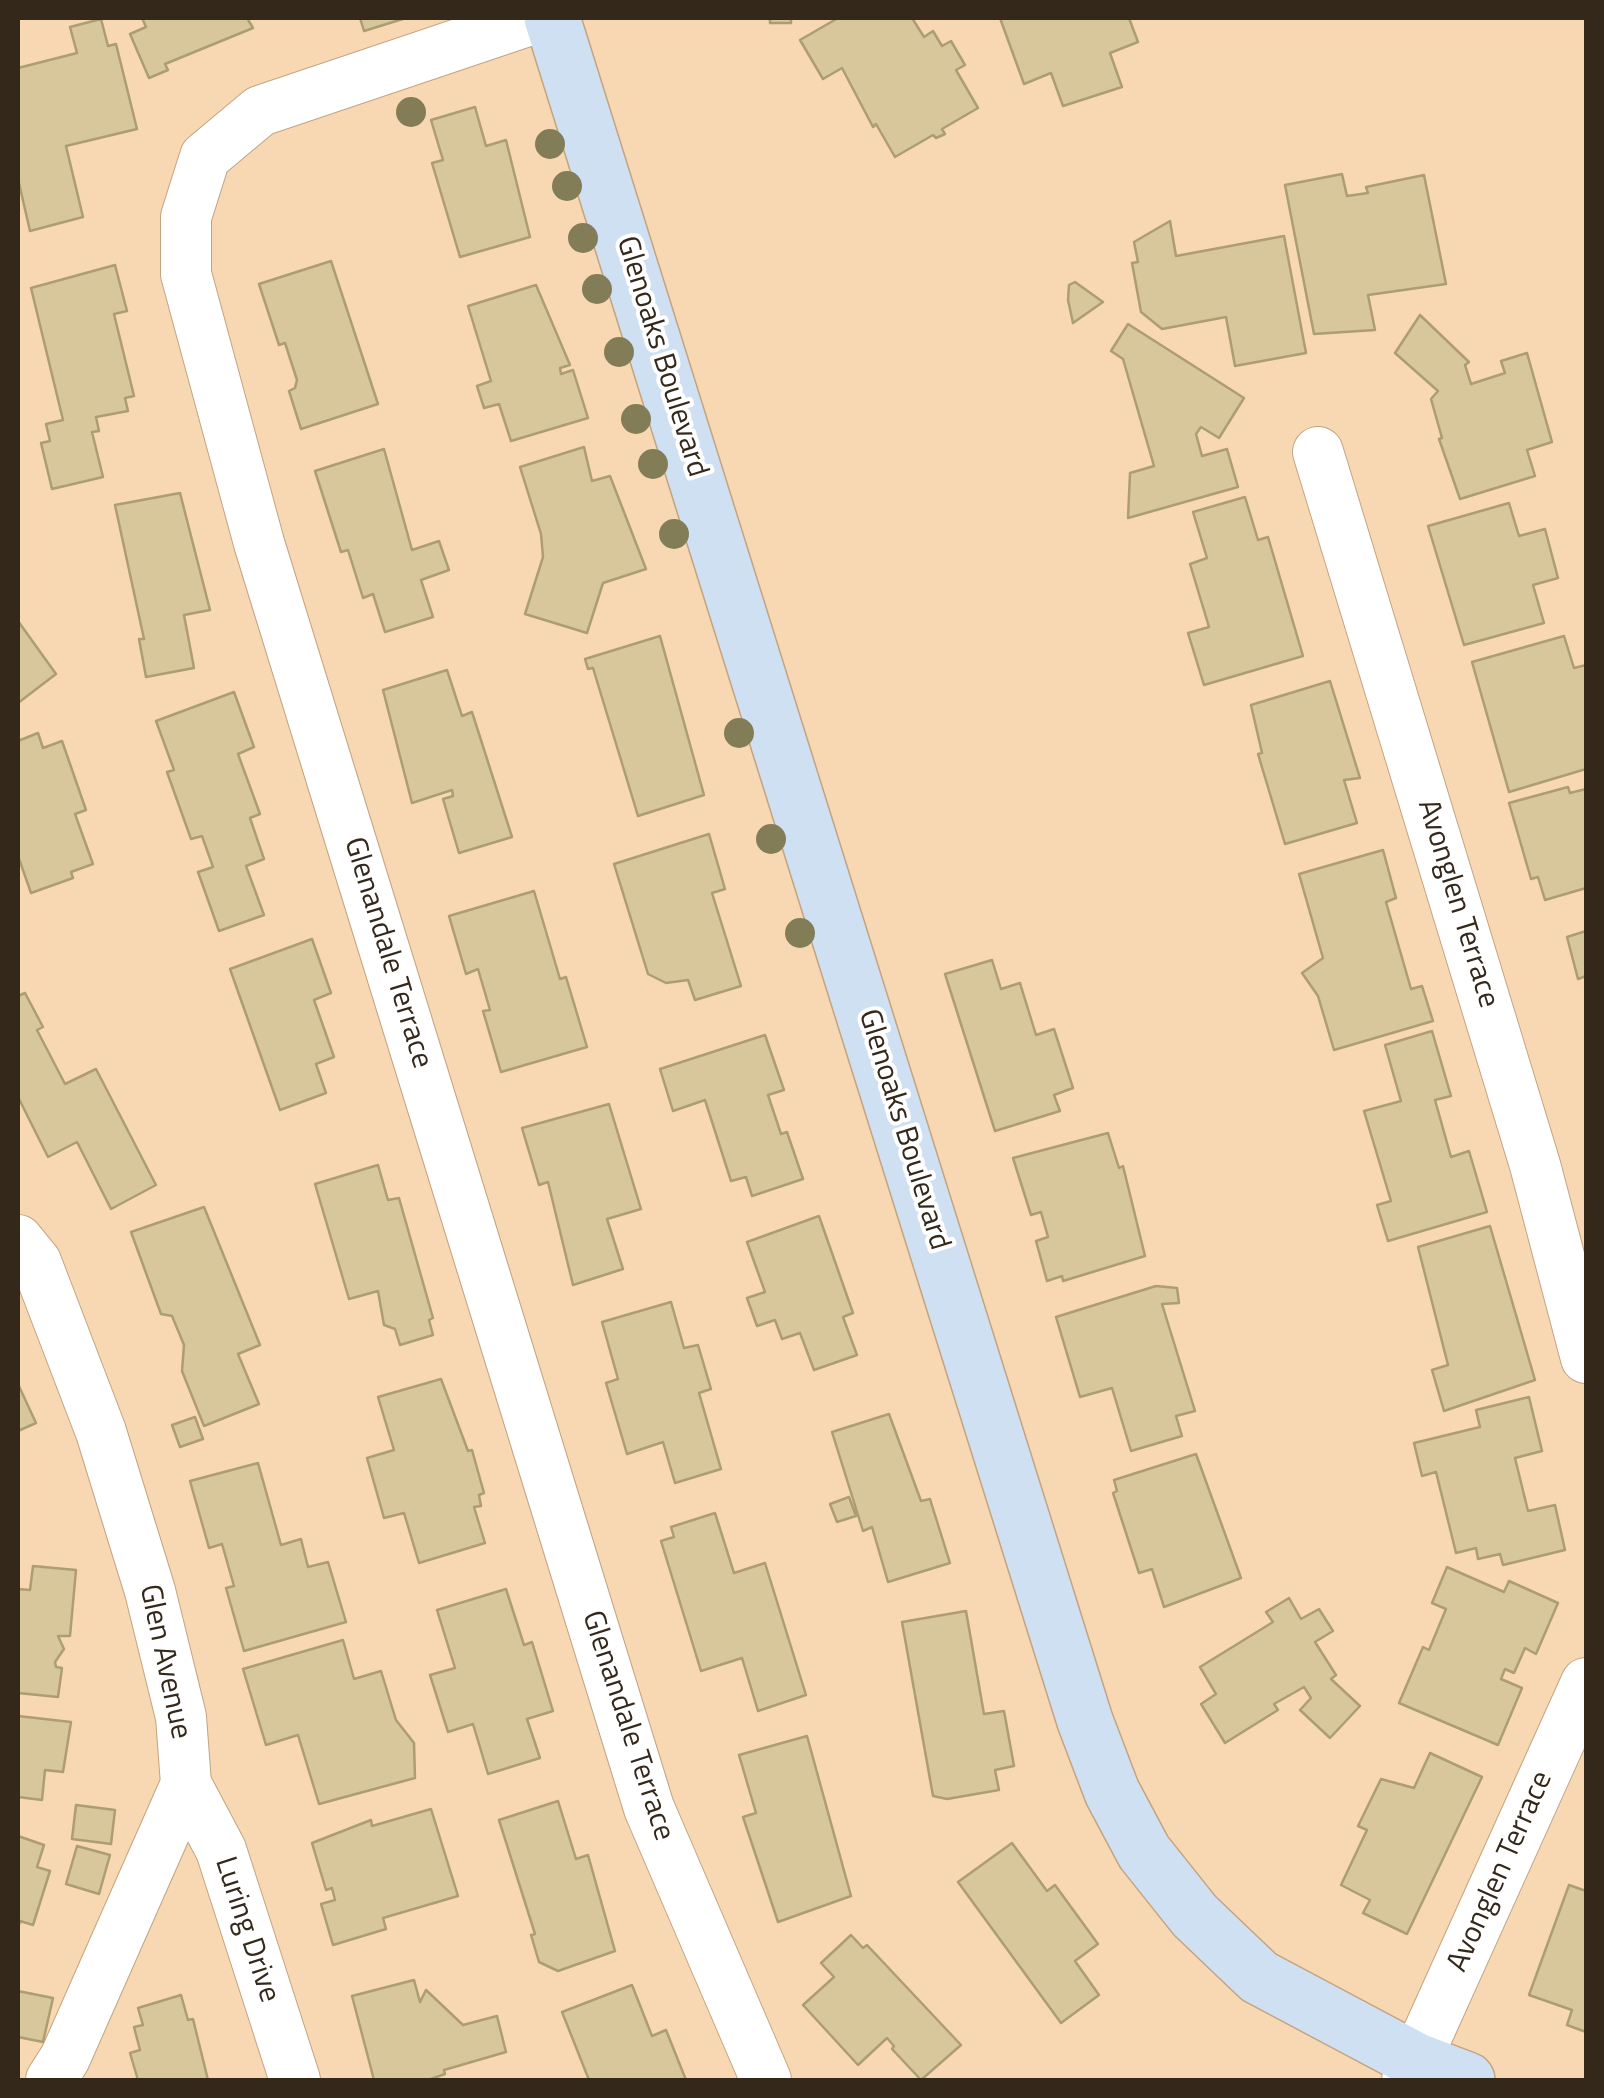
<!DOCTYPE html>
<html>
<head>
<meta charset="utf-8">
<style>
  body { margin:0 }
  #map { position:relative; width:1604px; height:2098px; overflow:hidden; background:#f8d8b3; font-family:"Titillium Web",sans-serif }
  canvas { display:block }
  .frame { position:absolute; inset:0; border:20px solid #34281a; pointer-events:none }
</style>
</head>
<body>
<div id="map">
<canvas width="1604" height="2098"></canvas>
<div class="frame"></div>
</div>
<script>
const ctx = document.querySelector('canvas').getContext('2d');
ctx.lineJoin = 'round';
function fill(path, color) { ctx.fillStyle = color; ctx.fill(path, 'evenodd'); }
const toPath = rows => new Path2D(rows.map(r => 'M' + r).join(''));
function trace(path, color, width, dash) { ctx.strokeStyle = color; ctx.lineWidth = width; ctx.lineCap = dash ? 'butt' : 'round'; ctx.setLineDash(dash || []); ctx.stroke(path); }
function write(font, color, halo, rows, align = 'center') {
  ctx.font = font + ' "Titillium Web",sans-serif'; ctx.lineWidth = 8; ctx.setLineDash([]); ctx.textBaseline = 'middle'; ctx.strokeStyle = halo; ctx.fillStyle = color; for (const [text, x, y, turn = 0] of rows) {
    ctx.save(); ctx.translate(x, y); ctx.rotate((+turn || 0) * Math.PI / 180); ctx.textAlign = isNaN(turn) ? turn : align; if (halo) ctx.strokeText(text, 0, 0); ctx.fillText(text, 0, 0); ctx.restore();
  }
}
const building = toPath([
  [142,18,247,18,253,28,165,64,168,70,149,78,130,34,146,27,142,18],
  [360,18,406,18,364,31,360,18],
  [770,18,791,18,791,23,770,23,770,18],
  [838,18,912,18,924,37,933,31,942,46,951,41,965,65,956,70,978,108,942,129,945,134,936,138,933,135,895,157,876,124,873,127,842,68,823,79,800,40,838,18],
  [1000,18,1129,18,1138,42,1110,53,1122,87,1063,106,1051,73,1024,84,1000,18],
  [101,19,108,46,116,44,137,129,66,146,83,217,30,231,18,179,18,68,77,53,70,27,101,19],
  [475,107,486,146,506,140,530,237,460,257,432,163,443,160,431,120,475,107],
  [1342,174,1347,196,1368,193,1366,187,1424,175,1446,284,1368,295,1375,330,1314,334,1285,185,1342,174],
  [1170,221,1176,256,1284,236,1306,353,1235,366,1226,317,1162,329,1141,312,1132,263,1138,262,1134,242,1170,221],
  [331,261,378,404,301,429,289,391,295,388,297,380,285,343,279,345,259,284,331,261],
  [115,265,127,311,114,314,134,396,125,398,128,411,96,417,99,431,92,432,103,477,52,489,41,443,50,441,46,424,63,420,31,288,115,265],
  [1075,282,1103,302,1073,323,1068,300,1069,285,1075,282],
  [536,285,570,365,560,368,561,374,573,370,588,418,511,441,499,404,484,408,477,386,491,381,468,306,536,285],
  [1420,315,1469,362,1465,365,1471,384,1505,373,1501,361,1527,353,1552,442,1527,450,1535,476,1460,499,1439,439,1442,438,1431,399,1438,391,1395,353,1420,315],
  [1128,324,1244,398,1219,438,1201,427,1196,434,1202,456,1227,449,1238,487,1128,518,1130,473,1154,466,1123,359,1111,351,1128,324],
  [584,447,592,481,610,476,646,569,603,583,587,633,525,614,543,557,541,534,520,467,584,447],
  [384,449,412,550,439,541,449,570,421,580,433,617,385,632,373,594,363,598,348,550,341,552,315,471,384,449],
  [180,493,210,610,184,615,194,668,146,677,139,639,144,639,115,505,180,493],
  [1245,497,1258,540,1268,537,1303,656,1204,685,1188,633,1209,627,1190,564,1207,558,1193,512,1245,497],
  [1509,503,1519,536,1545,529,1558,578,1533,585,1544,623,1464,645,1428,526,1509,503],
  [18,621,56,674,18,703,18,621],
  [660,636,704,795,638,816,593,668,588,669,585,659,660,636],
  [1564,636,1574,668,1586,665,1586,769,1509,792,1472,662,1564,636],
  [447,670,462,716,472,712,512,837,459,853,443,799,453,796,452,790,412,803,383,690,447,670],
  [1330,681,1360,778,1344,780,1357,823,1285,844,1258,754,1262,753,1251,705,1330,681],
  [234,692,254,747,238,754,260,814,250,818,264,859,246,866,264,915,219,931,198,872,213,867,202,836,191,839,167,772,174,770,156,721,234,692],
  [38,733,43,748,62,741,86,810,75,814,93,864,71,872,73,878,31,893,18,856,18,741,38,733],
  [1568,787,1570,793,1586,789,1586,888,1545,900,1538,877,1531,879,1509,803,1568,787],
  [709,834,725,889,712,893,741,986,695,1000,688,980,666,983,648,974,614,864,709,834],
  [1383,850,1396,898,1386,902,1411,989,1422,986,1433,1021,1334,1050,1318,996,1302,973,1323,958,1299,874,1383,850],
  [534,891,560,979,566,977,587,1047,501,1072,483,1011,490,1010,478,969,466,974,449,916,534,891],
  [1586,931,1586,976,1578,979,1567,937,1586,931],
  [312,939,331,993,314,1000,334,1057,316,1064,326,1093,280,1110,230,969,312,939],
  [992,960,1001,989,1020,983,1036,1035,1054,1029,1073,1088,1054,1095,1060,1111,995,1131,945,974,992,960],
  [25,993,43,1027,37,1030,65,1084,96,1069,156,1185,111,1209,77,1142,48,1157,18,1097,18,996,25,993],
  [1432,1031,1451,1096,1435,1100,1451,1157,1469,1151,1487,1212,1388,1241,1377,1205,1391,1201,1364,1111,1401,1101,1385,1045,1432,1031],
  [765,1035,784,1090,768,1095,781,1134,787,1132,803,1179,752,1196,746,1177,731,1181,705,1100,673,1111,660,1069,765,1035],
  [609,1104,641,1209,607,1219,623,1269,573,1285,548,1182,539,1185,522,1128,609,1104],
  [1108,1133,1119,1168,1123,1166,1145,1256,1063,1281,1062,1276,1047,1281,1036,1241,1048,1237,1041,1212,1031,1215,1013,1158,1108,1133],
  [378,1165,388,1200,399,1198,433,1318,429,1320,433,1335,400,1345,395,1329,384,1325,378,1291,349,1299,315,1184,378,1165],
  [204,1207,260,1345,238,1354,259,1404,204,1426,182,1371,184,1345,172,1316,161,1314,131,1232,204,1207],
  [819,1216,853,1313,843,1317,857,1355,814,1370,800,1333,782,1339,775,1320,757,1326,747,1298,765,1292,747,1242,819,1216],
  [1490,1226,1535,1380,1444,1411,1432,1370,1448,1365,1418,1247,1490,1226],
  [1156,1286,1177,1288,1179,1303,1162,1304,1195,1411,1176,1416,1182,1436,1131,1451,1112,1388,1080,1397,1056,1317,1156,1286],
  [671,1302,684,1348,698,1345,711,1389,699,1393,721,1469,675,1483,663,1442,627,1454,606,1383,618,1379,602,1322,671,1302],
  [441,1379,468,1451,472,1450,484,1493,479,1495,481,1506,474,1507,485,1543,419,1563,404,1513,384,1518,367,1458,394,1450,378,1397,441,1379],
  [18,1384,36,1423,18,1431,18,1384],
  [1529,1397,1542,1451,1515,1458,1528,1511,1555,1505,1565,1550,1503,1565,1500,1554,1478,1559,1476,1548,1456,1553,1436,1472,1422,1476,1414,1443,1480,1427,1476,1410,1529,1397],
  [889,1414,921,1501,930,1499,950,1563,888,1582,872,1527,863,1531,832,1432,889,1414],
  [195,1417,203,1439,180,1447,172,1425,195,1417],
  [1196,1454,1241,1578,1164,1607,1152,1569,1139,1573,1113,1493,1117,1491,1114,1480,1196,1454],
  [258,1463,281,1545,301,1539,308,1567,328,1562,346,1622,244,1651,226,1588,234,1586,222,1544,209,1548,190,1481,258,1463],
  [849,1497,856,1516,837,1522,830,1504,849,1497],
  [715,1513,734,1573,765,1563,806,1695,758,1711,742,1658,701,1671,661,1541,674,1537,671,1527,715,1513],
  [33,1566,76,1570,70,1636,58,1636,64,1649,55,1662,56,1667,62,1668,58,1697,18,1693,18,1589,30,1590,33,1566],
  [1447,1567,1504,1592,1509,1581,1558,1603,1536,1654,1525,1648,1514,1673,1505,1669,1501,1679,1522,1688,1498,1745,1399,1703,1423,1647,1429,1650,1446,1609,1432,1603,1447,1567],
  [506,1589,524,1645,532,1642,553,1711,527,1719,540,1758,488,1774,473,1724,448,1732,430,1675,455,1668,437,1610,506,1589],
  [1289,1598,1301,1619,1319,1609,1333,1631,1315,1642,1336,1675,1331,1679,1360,1706,1330,1738,1300,1710,1311,1698,1304,1687,1274,1704,1278,1710,1225,1743,1201,1704,1216,1694,1200,1667,1273,1622,1266,1612,1289,1598],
  [966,1611,984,1714,1004,1711,1014,1766,995,1770,999,1790,947,1799,933,1796,902,1622,966,1611],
  [343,1640,354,1679,381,1671,396,1720,414,1743,415,1778,319,1804,298,1735,266,1745,243,1669,343,1640],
  [18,1716,71,1722,63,1772,45,1770,42,1800,18,1797,18,1716],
  [807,1736,851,1896,778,1922,743,1817,756,1813,739,1755,807,1736],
  [1430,1753,1482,1777,1407,1934,1363,1913,1370,1900,1341,1885,1367,1830,1358,1826,1381,1779,1414,1788,1430,1753],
  [558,1801,576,1859,588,1855,615,1951,558,1971,539,1962,531,1935,535,1934,499,1820,558,1801],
  [76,1805,115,1810,111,1844,72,1839,76,1805],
  [431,1809,458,1896,383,1918,386,1929,333,1945,321,1904,335,1900,332,1888,326,1890,312,1843,371,1820,372,1826,431,1809],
  [18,1836,44,1845,37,1867,50,1871,33,1925,20,1921,18,1929,18,1836],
  [1012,1843,1047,1891,1055,1885,1098,1944,1075,1961,1099,1995,1061,2023,958,1882,1012,1843],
  [77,1846,110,1855,99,1894,66,1884,77,1846],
  [1569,1885,1586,1891,1586,2032,1567,2025,1572,2010,1529,1995,1569,1885],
  [851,1935,863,1948,867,1945,961,2045,921,2080,892,2049,894,2046,887,2038,858,2065,803,2005,834,1977,821,1963,851,1935],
  [414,1980,420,2002,426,1990,463,2025,497,2016,506,2052,444,2070,445,2074,428,2080,374,2080,352,1996,414,1980],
  [632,1985,652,2036,666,2030,686,2080,589,2080,562,2012,632,1985],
  [18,1991,53,1998,43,2042,18,2037,18,1991],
  [181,1995,188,2020,193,2019,208,2080,138,2080,130,2053,140,2050,134,2027,143,2025,138,2008,181,1995]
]);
fill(building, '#d7c79b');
trace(building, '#ad9d73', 2.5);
const street = toPath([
  [536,18,260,111,205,157,186,217,186,274,259,543,649,1808,766,2080],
  [1318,452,1535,1165,1586,1358],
  [18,1240,36,1262,101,1432,150,1591,181,1717,186,1784,65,2058,51,2080],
  [186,1784,221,1850,295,2080],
  [1407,2080,1586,1683]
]);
const secondary = toPath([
  [552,18,1085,1721,1112,1792,1144,1852,1195,1916,1259,1977,1417,2061,1467,2080]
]);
trace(street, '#c3a481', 52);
trace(secondary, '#c3a481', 58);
trace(street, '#fff', 50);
trace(secondary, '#cfe0f3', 55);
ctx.fillStyle = '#827d57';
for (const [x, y] of [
  [411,112],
  [550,144],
  [567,186],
  [583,238],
  [597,289],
  [619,352],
  [636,419],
  [653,464],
  [674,534],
  [739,733],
  [771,839],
  [800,933]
]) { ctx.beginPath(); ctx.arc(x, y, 15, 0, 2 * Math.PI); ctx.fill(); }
write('30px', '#34281a', '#fff', [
  ["Glenoaks Boulevard",661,357,73],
  ["Avonglen Terrace",1457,904,73],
  ["Glenandale Terrace",387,953,73],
  ["Glenoaks Boulevard",903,1130,73],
  ["Glen Avenue",164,1662,78],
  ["Glenandale Terrace",627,1726,72],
  ["Avonglen Terrace",1501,1872,-66],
  ["Luring Drive",246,1930,72]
]);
</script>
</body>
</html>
